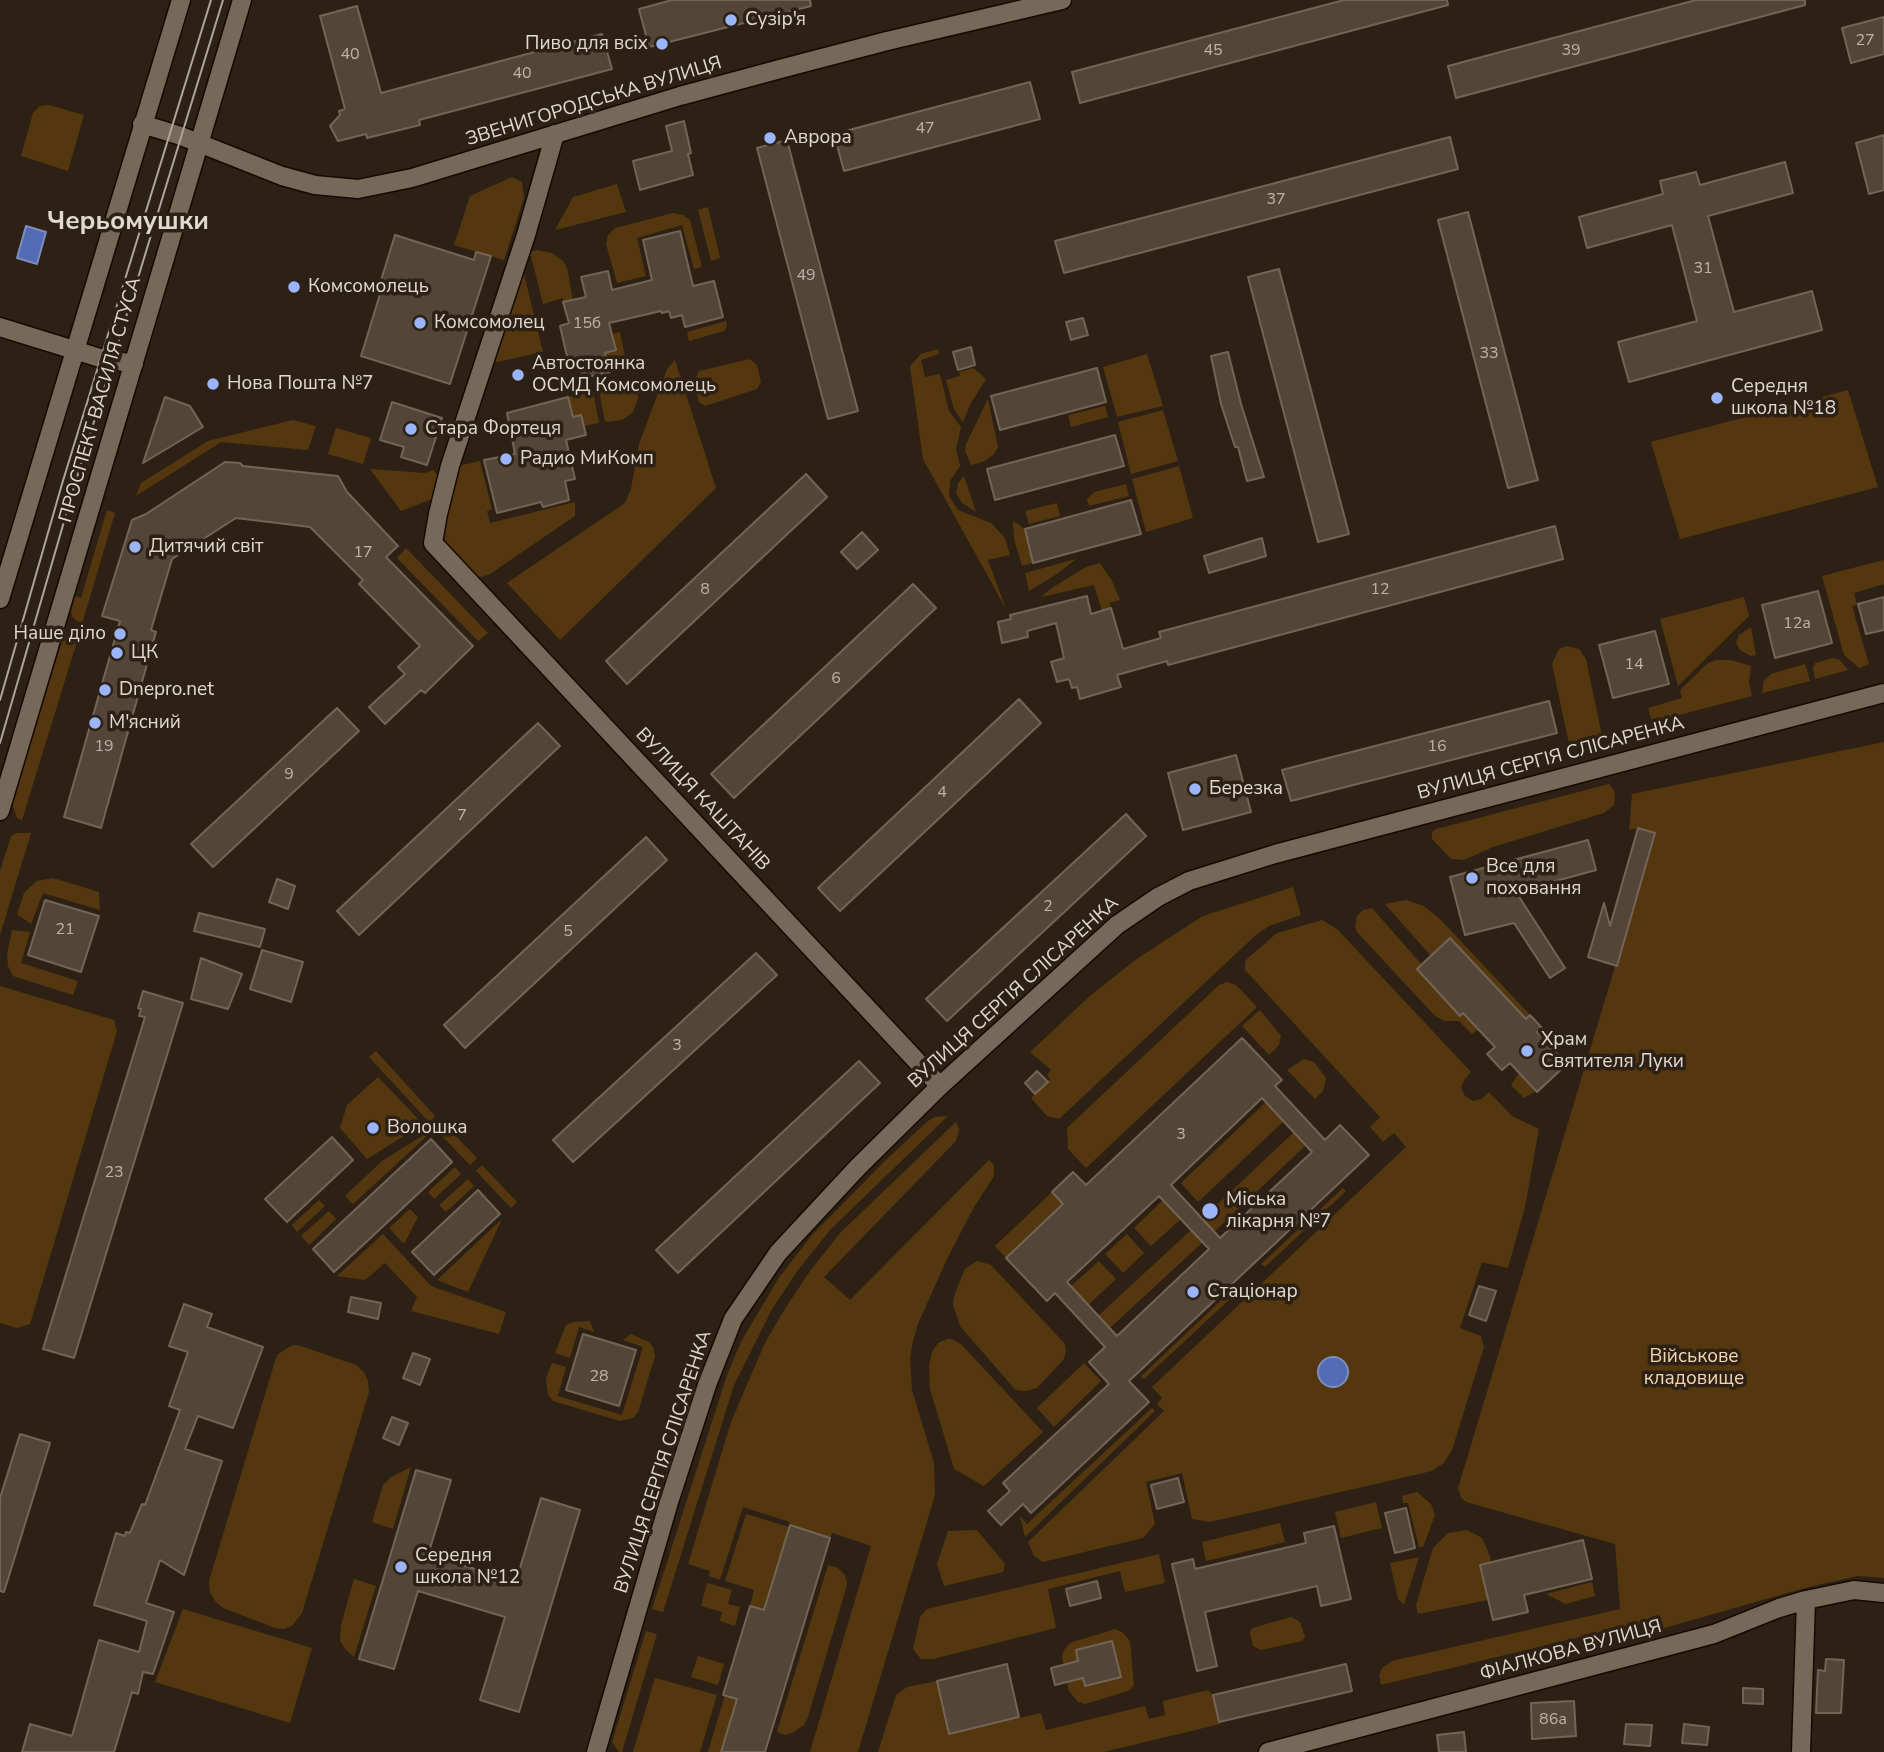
<!DOCTYPE html>
<html>
<head>
<meta charset="utf-8">
<style>
  body { margin:0 }
  canvas { display:block; background:#2c2114 }
</style>
</head>
<body>
<canvas width="1884" height="1752"></canvas>
<script>
const ctx = document.querySelector('canvas').getContext('2d');
ctx.lineJoin = 'round';
function fill(path, color) { ctx.fillStyle = color; ctx.fill(path, 'evenodd'); }
const toPath = rows => new Path2D(rows.map(r => 'M' + r).join(''));
function trace(path, color, width, dash) { ctx.strokeStyle = color; ctx.lineWidth = width; ctx.lineCap = dash ? 'butt' : 'round'; ctx.setLineDash(dash || []); ctx.stroke(path); }
function write(font, color, halo, rows, align = 'center') {
  ctx.font = font + ' "Nunito Sans",sans-serif'; ctx.lineWidth = 7; ctx.setLineDash([]); ctx.textBaseline = 'middle'; ctx.strokeStyle = halo; ctx.fillStyle = color; for (const [text, x, y, turn = 0] of rows) {
    ctx.save(); ctx.translate(x, y); ctx.rotate((+turn || 0) * Math.PI / 180); ctx.textAlign = isNaN(turn) ? turn : align; if (halo) ctx.strokeText(text, 0, 0); ctx.fillText(text, 0, 0); ctx.restore();
  }
}
fill(toPath([
  [49,105,84,115,68,171,21,156,33,113,40,106],
  [512,177,522,182,524,198,504,260,454,245,470,196],
  [617,184,626,212,555,230,573,197],
  [708,207,720,258,711,261,698,210],
  [673,213,683,215,690,220,702,267,694,269,682,225,637,238,646,276,617,283,606,244,608,235,615,228],
  [537,250,552,253,563,261,567,268,573,300,563,302,563,298,543,304,530,252],
  [523,270,543,352,493,363],
  [726,321,727,326,724,331,689,341,687,332],
  [620,332,627,367,610,372,605,353,612,334],
  [938,349,939,354,921,360,925,377,940,374,949,411,961,427,956,449,960,466,950,481,949,496,958,510,991,523,1005,538,1010,555,988,560,1006,609,923,459,910,366,921,354],
  [1147,354,1163,406,1117,417,1103,367],
  [750,359,757,365,761,382,757,389,705,406,699,402,694,382,699,371],
  [675,360,716,488,560,640,507,583,625,503,631,489,639,444,667,369],
  [973,368,986,379,971,403,963,422,954,409,946,380,960,376,959,372],
  [634,380,638,398,633,412,622,420,605,422,599,390],
  [1848,390,1878,487,1680,539,1651,442],
  [593,391,599,423,584,426,581,415,573,417,568,397],
  [988,399,998,447,994,454,985,461,971,465,965,451,966,444],
  [1105,406,1108,417,1071,427,1068,415],
  [1163,410,1178,461,1131,474,1118,422],
  [293,420,316,426,308,450,221,442,136,496,141,483,208,441],
  [336,428,371,438,363,464,328,454],
  [480,461,492,509,487,511,490,523,575,502,575,516,490,574,481,577,473,575,449,549,444,538,444,529,458,466],
  [1179,466,1193,518,1146,532,1132,479],
  [370,469,425,473,433,470,441,479,432,499,401,511],
  [964,476,976,512,962,503,956,493,958,483],
  [1126,484,1129,496,1089,506,1087,499,1094,492],
  [1057,503,1060,516,1029,524,1025,511],
  [107,510,115,513,82,624,73,618,71,612,75,596,81,598],
  [1013,521,1025,529,1033,563,1022,566,1014,539],
  [406,548,488,633,478,641,397,558],
  [1076,559,1057,574,1029,591,1025,573],
  [1884,560,1884,584,1854,593,1857,605,1852,606,1869,664,1859,668,1844,655,1822,576],
  [1100,563,1112,581,1120,600,1109,603,1111,608,1102,611,1094,585,1041,597,1050,589,1086,567],
  [1744,597,1749,616,1678,686,1660,619],
  [1751,627,1756,655,1751,656,1740,650,1736,643,1739,635],
  [72,635,79,635,22,820,17,818,12,804,62,641],
  [1566,646,1579,649,1586,659,1602,736,1569,744,1552,664,1559,649],
  [1833,658,1840,660,1848,670,1815,679,1813,668,1815,663],
  [1716,660,1731,660,1751,666,1749,682,1752,696,1652,722,1648,708,1682,698,1680,690,1708,663],
  [1805,664,1810,681,1762,693,1764,680,1771,674],
  [1884,742,1884,1578,1858,1576,1805,1588,1657,1630,1654,1619,1381,1685,1379,1675,1382,1668,1392,1661,1620,1609,1615,1544,1466,1502,1461,1498,1458,1488,1655,834,1638,828,1629,830,1632,794],
  [1609,784,1615,792,1614,805,1604,813,1493,847,1464,860,1451,859,1432,839,1432,832,1436,829],
  [16,833,31,833,0,935,0,871,11,836],
  [53,878,99,892,100,910,43,893,31,924,17,914,24,893,30,887,37,881],
  [1293,887,1301,915,1269,926,1256,935,1059,1119,1047,1116,1031,1098,1050,1079,1047,1075,1051,1070,1030,1052,1091,995,1138,958,1203,916],
  [1406,900,1424,906,1442,921,1530,1015,1526,1019,1451,938,1431,956,1385,904],
  [1372,908,1422,965,1417,970,1460,1015,1463,1013,1478,1029,1472,1034,1459,1021,1445,1021,1435,1016,1357,932,1355,927,1357,916,1363,910],
  [1322,920,1337,929,1471,1072,1464,1080,1461,1088,1465,1096,1473,1101,1482,1099,1489,1092,1512,1116,1539,1129,1525,1207,1508,1268,1482,1262,1460,1328,1481,1336,1484,1347,1452,1450,1444,1463,1432,1471,1210,1522,1192,1519,1182,1473,1146,1482,1155,1524,1143,1538,1043,1562,1034,1556,1028,1542,1164,1411,1157,1404,1162,1398,1152,1387,1406,1147,1394,1133,1383,1142,1370,1127,1380,1117,1245,970,1245,962,1248,958,1277,933],
  [12,930,30,932,21,963,78,981,73,995,13,976,8,966,7,954],
  [1227,982,1236,985,1257,1007,1086,1168,1068,1149,1067,1128,1219,985],
  [0,986,114,1020,117,1031,30,1324,17,1328,0,1323],
  [1260,1010,1281,1036,1279,1045,1269,1055,1242,1026],
  [376,1051,435,1116,429,1122,369,1057],
  [1304,1059,1314,1062,1326,1078,1323,1091,1315,1099,1287,1070],
  [1519,1073,1536,1091,1524,1098,1511,1085],
  [378,1077,423,1124,367,1159,340,1128,347,1105],
  [1266,1102,1284,1121,1198,1202,1181,1183],
  [948,1116,831,1229,798,1270,772,1309,734,1385,663,1612,652,1609,727,1375,741,1342,778,1279,812,1235,889,1157,928,1121,935,1117],
  [956,1122,959,1130,956,1141,824,1277,850,1300,989,1160,994,1165,994,1176,974,1207,947,1259,918,1324,913,1341,910,1358,912,1390,934,1463,935,1495,858,1752,810,1752,871,1546,832,1533,830,1538,790,1525,790,1522,743,1507,720,1580,709,1576,710,1571,688,1564,731,1422,764,1345,781,1315,810,1271,841,1232],
  [446,1126,477,1158,470,1165,439,1133],
  [1294,1132,1306,1145,1214,1232,1202,1219],
  [425,1134,427,1136,353,1204,345,1196,382,1161],
  [482,1165,517,1202,511,1208,476,1171],
  [455,1167,461,1174,434,1199,428,1192],
  [468,1179,474,1186,446,1212,439,1205],
  [1343,1188,1346,1191,1265,1267,1261,1264],
  [1052,1192,1063,1204,1006,1258,995,1246],
  [319,1200,325,1206,297,1232,292,1225],
  [1163,1200,1181,1219,1151,1246,1134,1228],
  [410,1209,418,1217,404,1244,389,1228],
  [329,1211,336,1219,309,1245,301,1236],
  [502,1219,468,1292,437,1280],
  [1191,1230,1203,1242,1110,1328,1098,1316],
  [383,1234,431,1286,506,1312,499,1334,411,1311,417,1297,385,1263,365,1280,337,1276],
  [1127,1234,1144,1253,1123,1273,1105,1254],
  [977,1261,991,1265,1065,1344,1066,1351,1064,1359,1037,1388,1026,1391,1016,1390,1012,1386,960,1326,953,1304,955,1293,965,1269],
  [1099,1261,1116,1279,1088,1305,1071,1286],
  [1227,1295,1231,1298,1144,1379,1141,1376],
  [590,1321,594,1332,579,1327,570,1358,555,1353,566,1325,573,1322],
  [631,1334,649,1342,653,1347,655,1356,638,1412,633,1418,620,1421,553,1401,548,1395,546,1378,552,1363,566,1367,558,1396,622,1415,643,1347,623,1340],
  [947,1339,952,1339,961,1344,1043,1432,984,1486,954,1469,930,1389,929,1366,932,1352,938,1343],
  [293,1345,301,1346,356,1365,364,1372,368,1381,369,1392,302,1613,292,1626,284,1629,275,1628,223,1608,215,1601,210,1592,209,1581,275,1361,278,1354],
  [1084,1363,1101,1381,1054,1427,1037,1408],
  [1152,1408,1155,1411,1025,1537,1020,1516,1027,1524],
  [411,1467,393,1529,372,1522,383,1485,391,1477],
  [1417,1492,1431,1504,1435,1515,1423,1547,1419,1547,1408,1503,1403,1503,1402,1496],
  [1376,1502,1382,1528,1341,1538,1335,1512],
  [746,1514,789,1527,764,1610,750,1606,754,1590,725,1581],
  [1280,1523,1285,1542,1206,1561,1202,1542],
  [977,1530,1005,1564,1003,1572,944,1586,937,1564,948,1531],
  [1467,1530,1482,1538,1490,1556,1491,1562,1480,1565,1488,1600,1418,1614,1416,1605,1433,1548,1448,1533],
  [1159,1554,1165,1583,1125,1592,1120,1571,1048,1589,1056,1628,933,1659,921,1659,913,1649,920,1617,927,1609],
  [1419,1557,1404,1605,1398,1599,1390,1563],
  [828,1565,838,1568,845,1575,847,1583,845,1592,808,1717,804,1725,794,1732,786,1735,779,1733,777,1731],
  [354,1579,376,1586,354,1657,345,1649,340,1640,341,1625],
  [1592,1582,1595,1596,1566,1604,1546,1594],
  [707,1583,732,1590,728,1604,740,1607,735,1626,720,1621,722,1612,701,1606],
  [183,1609,312,1648,290,1723,155,1682],
  [1291,1617,1300,1622,1305,1637,1302,1641,1261,1650,1253,1646,1250,1633,1252,1628],
  [1115,1629,1122,1632,1130,1641,1134,1686,1128,1691,1085,1704,1078,1702,1069,1691,1062,1657,1064,1650,1070,1643],
  [646,1631,657,1634,622,1752,619,1752,612,1742],
  [698,1656,724,1664,718,1685,691,1677],
  [655,1678,717,1695,700,1752,633,1752],
  [937,1681,950,1734,1041,1713,1046,1730,1145,1706,1149,1719,1165,1715,1163,1701,1208,1690,1213,1695,1220,1724,1104,1752,878,1752,896,1695,907,1687],
  [725,1695,737,1699,721,1752,708,1752]
]), '#54370e');
const water = toPath([
  [26,226,46,232,37,264,17,258,26,226],
  '1318 1372a15 15 0 1 1 30 0a15 15 0 1 1-30 0Z'
]);
fill(water, '#536bb5');
trace(water, '#7e8cbd', 2);
const building = toPath([
  [672,0,810,0,811,6,649,47,639,9,672,0],
  [1344,0,1447,0,1448,5,1080,103,1072,72,1344,0],
  [1696,0,1805,0,1805,5,1456,98,1448,66,1696,0],
  [357,6,381,93,602,34,612,69,419,120,420,125,367,138,366,134,338,141,330,126,340,115,339,111,345,109,320,16,357,6],
  [1884,17,1884,54,1851,63,1842,28,1884,17],
  [1030,82,1040,119,844,171,834,134,1030,82],
  [684,121,691,153,688,154,693,175,640,190,633,161,672,151,666,126,684,121],
  [1884,135,1884,190,1869,194,1856,143,1884,135],
  [1450,137,1458,169,1064,273,1055,241,1450,137],
  [787,140,858,411,828,419,757,148,787,140],
  [1785,162,1793,193,1708,216,1734,312,1812,291,1822,330,1629,382,1618,342,1697,321,1672,225,1587,248,1579,217,1663,194,1660,181,1696,172,1700,185,1785,162],
  [1468,212,1538,480,1508,488,1438,220,1468,212],
  [680,231,693,286,714,281,723,317,685,327,682,315,671,318,669,311,662,313,661,311,609,323,616,350,605,353,610,372,583,378,578,359,568,361,560,326,569,323,563,302,586,297,581,277,608,271,612,290,652,280,643,240,680,231],
  [395,235,474,260,476,252,491,256,450,384,361,356,381,291,378,290,395,235],
  [1279,269,1349,534,1318,542,1248,277,1279,269],
  [1083,318,1088,335,1071,340,1066,322,1083,318],
  [971,347,975,365,958,370,953,352,971,347],
  [1228,352,1241,404,1264,477,1247,481,1238,447,1235,447,1221,404,1211,356,1228,352],
  [1097,368,1106,402,1000,430,991,396,1097,368],
  [165,397,190,406,203,427,143,463,165,397],
  [568,397,573,417,581,415,586,435,566,440,575,479,565,481,569,500,543,507,541,502,497,513,484,460,515,454,507,413,568,397],
  [392,402,442,418,427,465,401,457,404,447,380,440,392,402],
  [1115,435,1124,466,995,500,987,469,1115,435],
  [225,462,240,463,243,466,338,476,347,492,398,546,386,557,473,646,425,693,421,690,385,724,369,707,405,674,398,667,420,646,359,584,363,580,310,527,236,518,172,559,151,630,156,632,101,828,64,817,120,621,102,616,132,520,146,514,225,462],
  [806,474,827,497,627,684,606,661,806,474],
  [1131,500,1141,534,1033,563,1025,529,1131,500],
  [1555,526,1563,559,1168,665,1167,661,1117,675,1121,687,1080,699,1077,687,1072,688,1069,679,1057,682,1051,662,1064,658,1056,623,1027,631,1028,637,1002,643,998,622,1011,619,1010,615,1087,596,1091,614,1111,608,1123,649,1161,638,1159,632,1555,526],
  [862,532,878,550,857,569,841,552,862,532],
  [1262,538,1266,556,1209,573,1204,556,1262,538],
  [913,584,936,608,734,798,711,774,913,584],
  [1818,591,1832,643,1775,658,1762,605,1818,591],
  [1884,597,1884,630,1866,634,1858,604,1884,597],
  [1655,631,1669,684,1613,698,1599,645,1655,631],
  [1019,699,1041,723,840,911,818,888,1019,699],
  [1549,701,1557,733,1291,801,1282,770,1549,701],
  [337,708,359,731,213,867,191,844,337,708],
  [538,723,560,746,359,935,337,911,538,723],
  [1236,755,1251,812,1183,830,1168,773,1236,755],
  [1126,814,1146,836,947,1021,926,999,1126,814],
  [1638,828,1655,833,1617,966,1588,957,1604,903,1610,926,1638,828],
  [646,837,667,860,465,1048,444,1025,646,837],
  [1588,840,1596,870,1516,892,1565,968,1550,978,1514,923,1465,935,1450,877,1588,840],
  [277,879,295,886,288,909,269,902,277,879],
  [45,900,99,916,81,972,28,955,45,900],
  [199,913,265,929,260,947,194,931,199,913],
  [1450,938,1526,1019,1530,1015,1542,1028,1537,1032,1567,1064,1537,1092,1510,1063,1502,1070,1487,1054,1495,1047,1463,1013,1460,1016,1417,969,1450,938],
  [262,950,303,962,291,1002,250,989,262,950],
  [756,953,777,975,573,1162,553,1140,756,953],
  [201,958,242,974,228,1009,191,999,201,958],
  [143,991,183,1003,74,1358,43,1349,145,1017,139,1016,141,1009,138,1008,143,991],
  [1242,1038,1282,1080,1275,1086,1325,1140,1340,1125,1369,1155,1129,1381,1149,1402,1031,1513,1023,1504,1001,1525,988,1511,1010,1491,1003,1483,1109,1384,1089,1362,1105,1347,1055,1293,1047,1301,1006,1258,1063,1204,1052,1192,1073,1172,1086,1185,1242,1038],
  [1262,1098,1312,1152,1220,1238,1171,1185,1262,1098],
  [1159,1196,1209,1249,1117,1336,1067,1282,1159,1196],
  [859,1061,880,1083,678,1273,656,1250,859,1061],
  [1037,1071,1048,1082,1035,1094,1025,1083,1037,1071],
  [332,1137,353,1160,287,1222,265,1199,332,1137],
  [431,1139,452,1162,334,1272,313,1249,431,1139],
  [478,1190,500,1214,434,1275,412,1252,478,1190],
  [1479,1286,1496,1291,1486,1321,1469,1315,1479,1286],
  [351,1297,381,1303,378,1319,348,1312,351,1297],
  [184,1304,212,1314,207,1327,263,1347,233,1428,198,1416,185,1449,222,1461,184,1575,160,1560,146,1603,174,1612,153,1674,143,1672,138,1694,132,1692,114,1752,22,1752,30,1724,72,1736,99,1640,139,1652,147,1621,94,1605,116,1533,125,1536,126,1532,130,1533,142,1504,145,1505,180,1410,169,1406,188,1352,169,1346,184,1304],
  [583,1334,636,1350,619,1406,566,1390,583,1334],
  [413,1353,430,1359,420,1385,403,1378,413,1353],
  [392,1417,408,1423,399,1445,383,1438,392,1417],
  [20,1434,50,1443,4,1592,0,1591,0,1498,20,1434],
  [416,1470,451,1480,428,1555,516,1581,541,1498,580,1510,519,1712,480,1700,505,1617,418,1591,394,1669,359,1659,416,1470],
  [1178,1478,1184,1502,1157,1509,1151,1485,1178,1478],
  [1406,1508,1415,1548,1395,1553,1385,1513,1406,1508],
  [790,1525,830,1538,765,1752,721,1752,737,1699,723,1695,750,1606,764,1610,790,1525],
  [1334,1526,1351,1599,1321,1606,1317,1586,1205,1612,1217,1666,1197,1671,1172,1564,1193,1559,1195,1569,1306,1543,1304,1533,1334,1526],
  [1583,1540,1592,1579,1524,1595,1528,1612,1493,1620,1480,1565,1583,1540],
  [1097,1581,1101,1598,1070,1606,1066,1589,1097,1581],
  [1112,1641,1121,1677,1085,1686,1083,1678,1055,1685,1051,1668,1078,1661,1076,1650,1112,1641],
  [1826,1659,1844,1660,1841,1713,1816,1713,1818,1670,1825,1671,1826,1659],
  [1007,1664,1019,1717,949,1734,937,1681,1007,1664],
  [1346,1664,1352,1691,1219,1722,1213,1695,1346,1664],
  [1743,1688,1763,1689,1763,1704,1743,1703,1743,1688],
  [1574,1701,1576,1736,1532,1739,1531,1703,1574,1701],
  [1626,1724,1652,1725,1650,1746,1624,1744,1626,1724],
  [1684,1724,1709,1727,1707,1745,1682,1743,1684,1724],
  [1464,1732,1466,1752,1439,1752,1437,1735,1464,1732]
]);
fill(building, '#534638');
trace(building, '#726556', 2);
const minor = toPath([
  [555,134,526,235,450,466,438,514,433,543,940,1086],
  [1268,1752,1714,1634,1779,1608,1806,1600,1854,1590,1884,1593],
  [1801,1752,1806,1600]
]);
const tertiary = toPath([
  [142,124,181,136,282,176,315,185,358,189,412,178,680,96,780,69,887,41,1062,0],
  [0,327,100,358,134,364],
  [0,599,181,0],
  [0,811,242,0],
  [596,1752,669,1502,707,1385,733,1319,778,1253,858,1167,940,1086,1117,925,1158,897,1189,881,1275,854,1884,693]
]);
trace(minor, '#140a01', 21);
trace(tertiary, '#140a01', 21);
trace(minor, '#76695a', 18);
trace(tertiary, '#76695a', 18);
trace(toPath([
  [0,700,62,484,211,0],
  [0,743,74,487,223,0]
]), '#ada49a', 2);
for (const [x, y, r, color] of [
  [731,20,7,"#9bb5fd"],
  [662,44,7,"#9bb5fd"],
  [770,138,7,"#9bb5fd"],
  [294,287,7,"#9bb5fd"],
  [420,323,7,"#9bb5fd"],
  [518,375,7,"#9bb5fd"],
  [213,384,7,"#9bb5fd"],
  [1717,398,7,"#9bb5fd"],
  [411,429,7,"#9bb5fd"],
  [506,459,7,"#9bb5fd"],
  [135,547,7,"#9bb5fd"],
  [120,634,7,"#9bb5fd"],
  [117,653,7,"#9bb5fd"],
  [105,690,7,"#9bb5fd"],
  [95,723,7,"#9bb5fd"],
  [1195,789,7,"#9bb5fd"],
  [1472,878,7,"#9bb5fd"],
  [1527,1051,7,"#9bb5fd"],
  [373,1128,7,"#9bb5fd"],
  [1210,1211,9,"#9bb5fd"],
  [1193,1292,7,"#9bb5fd"],
  [401,1567,7,"#9bb5fd"]
]) { const dot = new Path2D(); dot.arc(x, y, r, 0, 2 * Math.PI); ctx.fillStyle = color; ctx.fill(dot); trace(dot, '#2c2114', 2.5); }
write('16px', '#beb4aa', null, [
  ["27",1865,41],
  ["45",1213,51],
  ["39",1571,51],
  ["40",350,55],
  ["40",522,74],
  ["47",925,129],
  ["37",1276,200],
  ["31",1703,269],
  ["49",806,276],
  ["15б",587,324],
  ["33",1489,354],
  ["17",363,553],
  ["8",705,590],
  ["12",1380,590],
  ["12а",1797,624],
  ["14",1634,665],
  ["6",836,679],
  ["19",104,747],
  ["16",1437,747],
  ["9",289,775],
  ["4",942,793],
  ["7",462,816],
  ["2",1048,907],
  ["21",65,930],
  ["5",568,932],
  ["3",677,1046],
  ["3",1181,1135],
  ["23",114,1173],
  ["28",599,1377],
  ["86а",1553,1720]
]);
write('19px', '#e1d9d0', '#2c2114', [
  ["Сузір'я",745,20],
  ["Пиво для всіх",648,44,"right"],
  ["Аврора",784,138],
  ["Комсомолець",308,287],
  ["Комсомолец",434,323],
  ["Автостоянка",532,364],
  ["ОСМД Комсомолець",532,386],
  ["Нова Пошта №7",227,384],
  ["Середня",1731,387],
  ["школа №18",1731,409],
  ["Стара Фортеця",425,429],
  ["Радио МиКомп",520,459],
  ["Дитячий світ",149,547],
  ["Наше діло",106,634,"right"],
  ["ЦК",131,653],
  ["Dnepro.net",119,690],
  ["М'ясний",109,723],
  ["Березка",1209,789],
  ["Все для",1486,867],
  ["поховання",1486,889],
  ["Храм",1541,1040],
  ["Святителя Луки",1541,1062],
  ["Волошка",387,1128],
  ["Міська",1226,1200],
  ["лікарня №7",1226,1222],
  ["Стаціонар",1207,1292],
  ["Середня",415,1556],
  ["школа №12",415,1578]
], 'left');
write('19px', '#e1d9d0', '#2c2114', [
  ["ЗВЕНИГОРОДСЬКА ВУЛИЦЯ",594,102,-17],
  ["ПРОСПЕКТ ВАСИЛЯ СТУСА",101,400,-74],
  ["ВУЛИЦЯ СЕРГІЯ СЛІСАРЕНКА",1551,759,-15],
  ["ВУЛИЦЯ КАШТАНІВ",702,800,47],
  ["ВУЛИЦЯ СЕРГІЯ СЛІСАРЕНКА",1014,993,-42],
  ["ВУЛИЦЯ СЕРГІЯ СЛІСАРЕНКА",664,1462,-72],
  ["ФІАЛКОВА ВУЛИЦЯ",1571,1651,-15]
]);
write('19px', '#f6d6b1', '#2c2114', [
  ["Військове",1694,1357],
  ["кладовище",1694,1379]
]);
write('bold 26px', '#e1d9d0', '#2c2114', [
  ["Черьомушки",128,223]
]);
</script>
</body>
</html>
